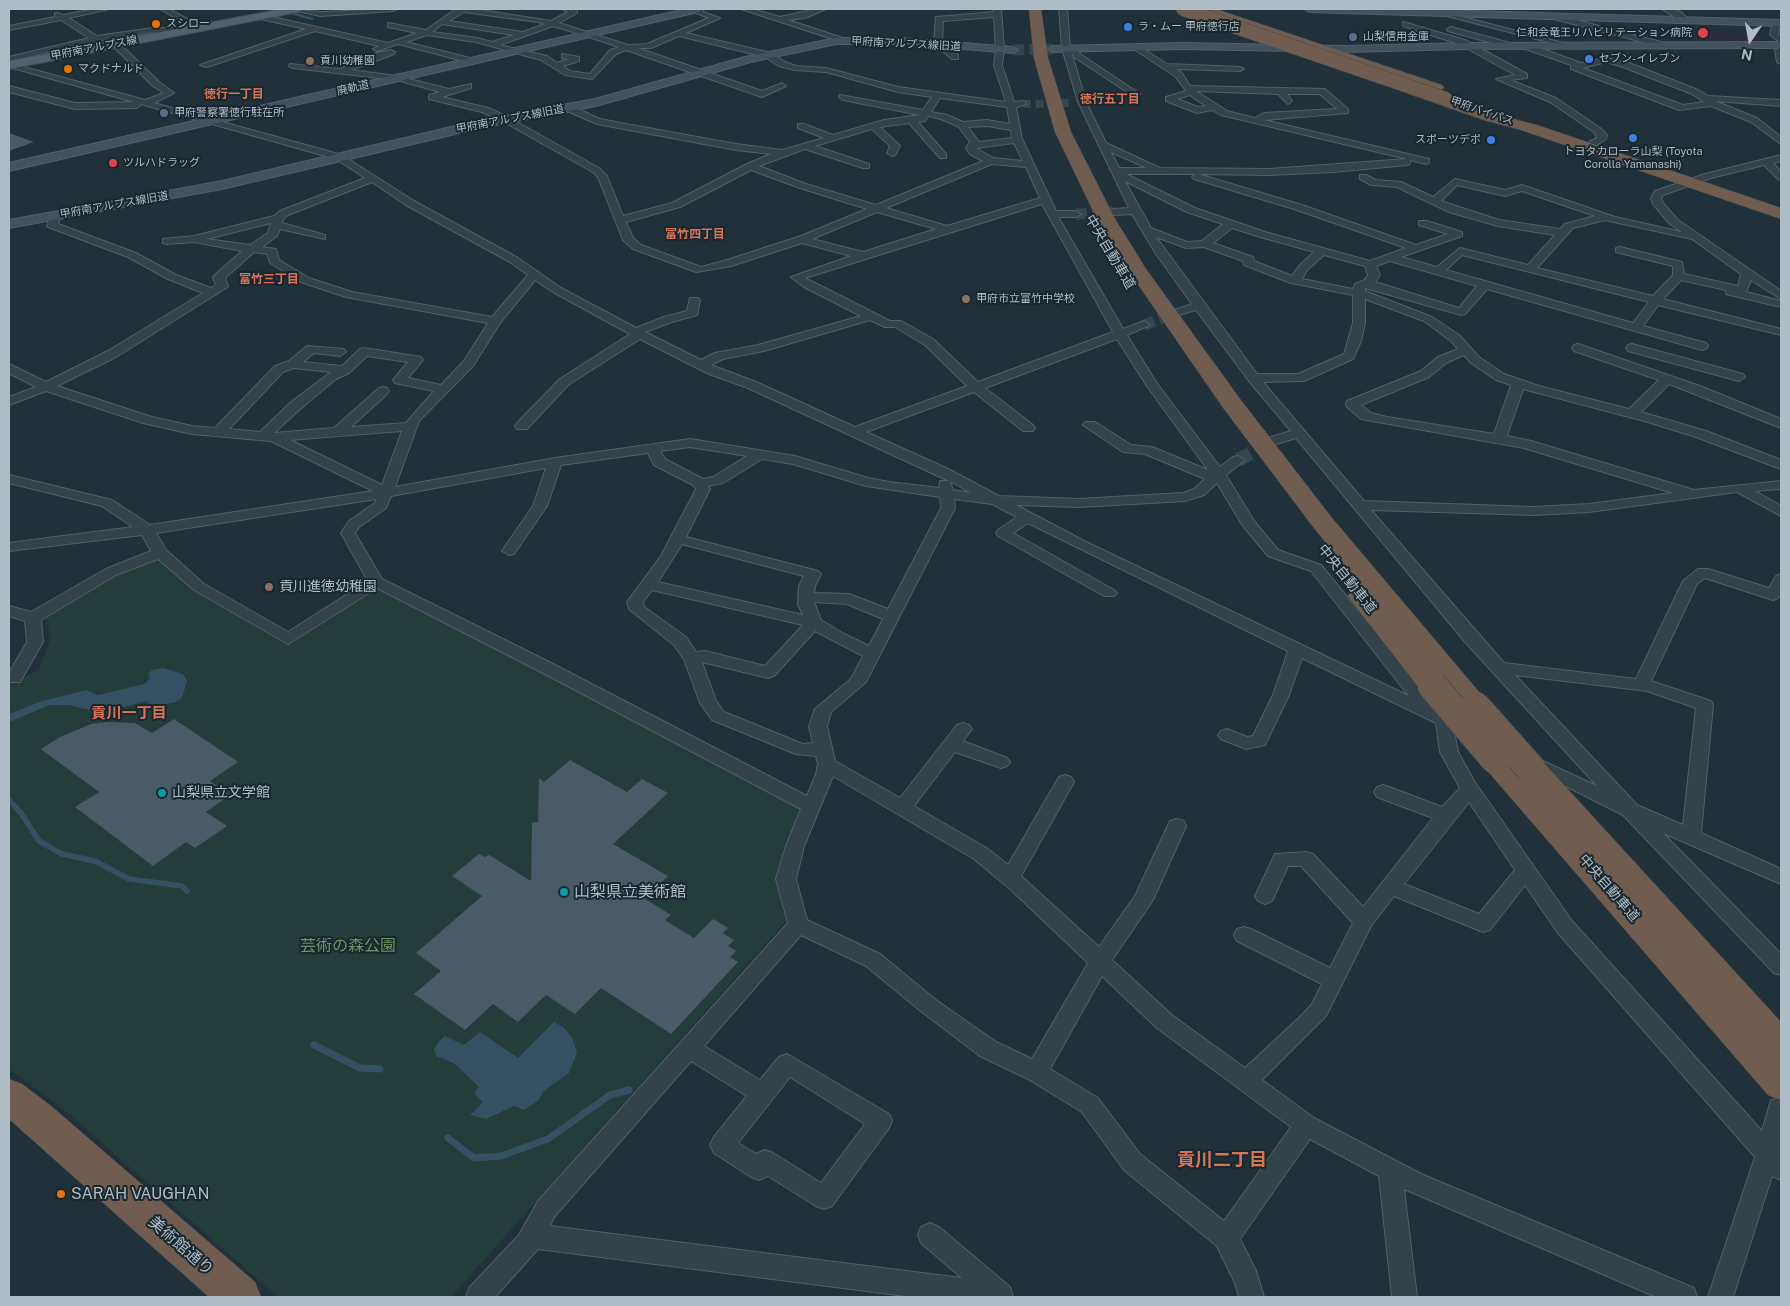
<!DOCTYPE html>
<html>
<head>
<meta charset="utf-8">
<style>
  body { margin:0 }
  #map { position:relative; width:1790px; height:1306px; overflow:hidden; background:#20313a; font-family:"Public Sans",sans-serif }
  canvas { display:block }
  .frame { position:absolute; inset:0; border:10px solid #afbdc7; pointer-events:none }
  .north { position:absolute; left:1725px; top:15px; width:50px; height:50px; -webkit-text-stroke:4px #19272f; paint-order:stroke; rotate:192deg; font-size:14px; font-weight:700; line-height:20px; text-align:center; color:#afbdc7 }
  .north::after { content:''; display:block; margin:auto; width:18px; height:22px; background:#afbdc7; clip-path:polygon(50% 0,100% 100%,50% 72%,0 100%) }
</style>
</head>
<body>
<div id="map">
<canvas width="1790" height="1306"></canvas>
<div class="frame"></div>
<div class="north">N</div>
</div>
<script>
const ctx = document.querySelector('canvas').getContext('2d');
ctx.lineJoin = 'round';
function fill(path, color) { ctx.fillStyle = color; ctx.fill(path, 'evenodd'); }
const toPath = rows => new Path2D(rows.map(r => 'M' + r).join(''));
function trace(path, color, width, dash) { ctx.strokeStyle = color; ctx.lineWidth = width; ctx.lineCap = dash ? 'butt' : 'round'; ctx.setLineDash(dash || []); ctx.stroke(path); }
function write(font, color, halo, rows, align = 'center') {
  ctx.font = font + ' "Public Sans","Noto Sans JP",sans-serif'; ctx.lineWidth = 4; ctx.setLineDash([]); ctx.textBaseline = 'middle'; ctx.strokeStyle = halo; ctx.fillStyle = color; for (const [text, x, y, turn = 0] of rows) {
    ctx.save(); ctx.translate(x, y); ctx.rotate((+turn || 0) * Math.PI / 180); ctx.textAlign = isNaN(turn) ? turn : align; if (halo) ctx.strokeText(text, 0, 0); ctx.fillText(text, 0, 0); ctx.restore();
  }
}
fill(toPath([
  [1673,22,1691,23,1722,31,1759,36,1767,42,1701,43,1691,38,1650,28,1679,27]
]), '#2c2d3b');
fill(toPath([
  [160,557,287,643,376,587,800,808,777,873,786,921,451,1297,278,1297,68,1113,9,1069,9,684,39,670,51,637,44,615,114,575]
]), '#233d3a');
fill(toPath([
  [163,668,183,674,187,681,182,698,176,702,161,705,149,704,146,701,125,707,111,704,90,710,69,705,50,705,9,722,9,714,42,701,86,690,98,695,144,684,150,679,148,674,152,670],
  [554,1022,563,1027,572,1037,577,1053,569,1073,544,1091,538,1101,524,1110,514,1106,486,1119,470,1115,483,1102,474,1093,479,1087,454,1063,436,1056,434,1050,438,1042,445,1036,464,1045,480,1032,518,1058]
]), '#335163');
trace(toPath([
  [292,13,312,19]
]), '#335163', 2.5);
trace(toPath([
  [9,800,21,813,39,841,62,854,95,861,129,879,182,886,187,891]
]), '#335163', 5.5);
trace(toPath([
  [314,1045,360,1068,380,1069],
  [448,1138,474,1158,501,1156,548,1139,610,1095,629,1090]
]), '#335163', 7);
fill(toPath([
  [9,133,34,142,9,151],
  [174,719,238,762,210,781,230,795,206,812,227,826,195,848,186,842,153,866,75,807,99,792,41,749,60,737,91,724,106,722,135,723,152,733],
  [570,760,627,792,642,779,668,793,613,844,668,876,645,899,671,915,665,920,694,938,713,919,728,928,723,933,734,940,728,946,736,951,730,957,738,962,671,1034,601,988,575,1014,546,995,518,1022,493,1004,465,1030,414,994,441,971,416,953,482,896,452,876,479,854,485,857,489,855,531,881,532,823,538,822,539,778,544,782]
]), '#485b66');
trace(toPath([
  [1023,104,1069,103]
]), '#35464f', 8, [8, 4.5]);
trace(toPath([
  [1076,214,1113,212],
  [1144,325,1179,312]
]), '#35464f', 11, [11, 5]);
trace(toPath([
  [1238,460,1274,441]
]), '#35464f', 14, [14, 7]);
trace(toPath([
  [1013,50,1053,49]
]), '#35464f', 11, [11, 5.5]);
const street = toPath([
  [95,9,109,9,69,18,97,36,153,28,174,28,178,30,174,32,153,32,96,41,9,61,9,57,89,38,61,20,9,30,9,26,55,17,55,13,58,13,63,15,95,9],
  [160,9,169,9,200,26,193,28,160,9],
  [286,9,321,12,397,9,393,11,321,16,286,9],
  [456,9,474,9,551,21,568,12,562,9,577,9,577,13,559,23,628,45,647,44,709,18,696,13,695,9,703,9,703,12,720,18,686,33,771,53,785,62,796,66,826,68,898,87,1006,102,994,65,996,49,994,17,943,21,942,43,958,55,958,59,952,59,934,44,936,17,994,12,993,9,1001,9,1004,49,1002,65,1014,102,1023,101,1027,104,1016,107,1022,139,1056,211,1076,211,1081,214,1076,217,1059,217,1060,220,1123,329,1144,321,1150,325,1127,335,1156,382,1220,467,1233,457,1238,456,1245,460,1226,475,1254,521,1278,550,1321,565,1438,709,1464,722,1467,726,1464,730,1454,731,1458,752,1474,781,1572,921,1762,1131,1771,1100,1781,1098,1781,1180,1772,1176,1733,1297,1708,1297,1755,1157,1558,933,1525,885,1490,930,1483,932,1394,896,1371,926,1326,1016,1262,1080,1314,1118,1421,1174,1694,1288,1697,1297,1656,1297,1404,1189,1417,1297,1392,1297,1379,1176,1310,1139,1240,1239,1256,1271,1264,1297,1239,1297,1235,1283,1217,1246,1124,1170,1082,1112,1028,1079,980,1056,922,1012,866,966,801,935,704,1046,760,1080,779,1057,787,1054,889,1114,892,1121,889,1128,832,1206,824,1209,816,1206,768,1176,759,1180,751,1177,714,1153,710,1145,714,1137,747,1096,691,1061,554,1217,550,1226,962,1278,921,1243,918,1235,921,1227,930,1223,939,1227,1010,1287,1013,1297,913,1297,538,1249,495,1297,466,1297,469,1288,519,1235,538,1201,788,923,776,879,786,846,801,809,543,673,377,588,288,644,194,590,158,559,116,575,41,620,43,642,20,682,9,682,9,673,27,642,25,621,9,616,9,606,31,612,106,569,151,551,142,535,9,551,9,543,133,527,102,506,9,483,9,475,112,500,150,525,373,491,271,441,192,434,143,423,46,391,9,405,9,397,36,387,9,373,9,364,46,382,108,351,203,293,168,279,128,257,48,227,47,225,51,213,60,215,58,224,136,253,176,275,211,288,216,285,213,277,215,275,242,251,194,242,167,244,163,243,163,239,194,236,274,216,280,211,365,178,336,159,141,104,137,108,75,109,9,92,9,86,75,103,134,102,9,67,9,63,145,100,164,93,153,86,111,44,118,42,159,82,174,93,154,103,342,155,414,201,518,258,561,288,636,328,664,317,687,311,690,298,698,298,700,300,697,315,672,322,645,332,701,360,715,353,758,345,861,316,804,287,791,277,851,256,802,243,731,266,696,272,633,249,623,240,598,177,593,172,502,121,482,112,429,99,429,95,440,92,397,80,293,68,289,66,290,64,340,69,376,53,391,50,395,52,394,54,351,70,397,76,449,89,471,84,471,88,442,97,488,108,508,117,599,168,607,176,623,216,672,203,747,164,771,154,736,150,597,124,565,110,565,106,571,106,600,119,626,124,736,144,782,150,824,138,798,128,798,124,804,124,833,135,884,120,920,115,843,100,839,97,840,95,923,110,932,97,898,92,826,72,795,70,779,66,765,57,679,36,651,48,638,48,762,91,782,83,786,86,762,97,626,50,616,54,592,79,565,75,541,60,476,42,427,35,406,42,474,59,475,61,471,63,398,44,377,51,373,49,379,46,315,31,207,67,200,65,306,29,256,18,256,14,259,14,388,43,417,33,388,27,388,23,426,30,456,9],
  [464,12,538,22,545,24,523,32,449,21,464,12],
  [442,24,514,35,492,42,477,38,432,32,442,24],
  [553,26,586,36,619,47,610,50,590,74,570,71,563,66,579,61,579,57,562,54,562,58,568,59,557,63,547,56,500,45,553,26],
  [940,98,1007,107,1010,124,987,120,963,122,947,115,931,112,940,98],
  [928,116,941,119,959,127,970,142,966,148,970,154,983,161,876,205,806,184,759,166,805,149,863,168,869,168,869,164,815,146,872,129,890,146,887,153,892,156,895,155,900,146,880,127,909,123,940,158,946,158,946,154,918,122,925,121,928,116],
  [987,126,1011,130,1012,138,979,142,968,127,987,126],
  [1014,143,1023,161,993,158,976,148,1014,143],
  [992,164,1026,167,1040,198,947,226,886,208,992,164],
  [751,170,800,188,867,209,801,236,724,261,701,267,641,245,633,238,626,222,680,207,751,170],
  [372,182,406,205,510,262,528,275,492,317,352,292,309,278,279,260,276,249,262,247,277,236,280,229,325,239,325,235,282,223,283,219,288,215,372,182],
  [1042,204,1113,332,978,382,933,339,901,321,890,321,805,278,1042,204],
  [877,212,936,229,863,252,812,239,877,212],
  [271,223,268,233,250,245,207,239,271,223],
  [254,252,267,254,270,263,301,282,346,297,488,323,464,361,441,385,408,378,423,360,421,357,364,348,360,349,342,366,303,362,314,353,340,356,346,352,344,349,307,346,289,361,275,366,215,428,192,426,152,417,57,386,116,357,226,288,228,286,225,278,254,252],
  [535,280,553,292,630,334,560,379,517,423,515,426,517,429,527,429,568,385,640,339,709,374,748,388,949,481,940,481,939,488,889,482,868,478,795,456,690,439,555,458,395,487,419,421,473,366,500,323,535,280],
  [870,320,885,327,895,327,925,345,967,386,855,427,756,382,711,365,723,359,764,351,870,320],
  [1117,339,1147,386,1208,470,1152,447,1131,445,1095,422,1085,422,1083,425,1123,452,1145,454,1205,479,1194,489,1183,493,1079,499,999,496,948,469,866,432,974,392,1023,431,1033,431,1035,428,1033,425,985,388,1117,339],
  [367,356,408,362,393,380,395,383,434,391,406,423,351,427,387,394,389,391,387,388,383,387,379,388,334,428,274,433,300,409,336,379,349,373,367,356],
  [294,368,331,372,290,403,260,432,229,429,283,372,294,368],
  [402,431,382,485,290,440,338,436,402,431],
  [690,447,747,456,713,477,703,479,665,459,660,451,690,447],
  [648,453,654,465,693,485,696,489,661,556,627,602,629,609,674,645,684,659,700,703,712,720,796,754,816,756,818,764,816,774,807,796,555,665,382,579,355,533,359,527,386,508,391,496,546,468,533,506,502,551,509,555,514,554,547,506,561,465,648,453],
  [762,459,793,464,866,486,940,497,941,508,888,609,849,594,814,593,815,586,821,574,818,571,686,537,710,489,708,486,723,483,762,459],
  [950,481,971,493,953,490,950,481],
  [1217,483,1243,526,1268,556,1311,571,1409,696,1086,542,1016,505,1079,507,1185,501,1204,495,1217,483],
  [376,499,375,503,349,521,341,533,368,581,288,632,204,584,166,550,156,533,376,499],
  [954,499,992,504,1017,517,998,530,996,533,998,536,1104,596,1114,596,1117,593,1114,590,1013,533,1028,523,1288,651,1273,695,1253,736,1247,737,1227,729,1221,731,1218,735,1221,739,1246,749,1265,745,1289,695,1302,658,1436,723,1440,752,1460,788,1442,807,1389,787,1383,785,1377,787,1374,792,1377,797,1433,818,1363,907,1313,854,1306,852,1275,854,1255,896,1258,901,1265,904,1272,901,1288,866,1301,866,1353,923,1330,968,1251,929,1244,927,1237,929,1234,935,1237,941,1322,984,1312,1004,1302,1015,1245,1068,1173,1016,1112,960,1153,900,1186,826,1184,821,1177,819,1170,821,1135,896,1099,947,1021,876,1074,782,1071,777,1065,775,1059,777,1008,865,988,849,914,806,955,752,1001,768,1007,766,1010,762,1007,758,963,741,972,729,969,725,963,723,957,725,900,798,835,761,827,726,831,712,866,682,955,508,954,499],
  [682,544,804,576,799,586,798,604,803,615,658,582,682,544],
  [652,590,803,625,765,666,705,651,696,652,686,637,644,607,643,602,652,590],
  [814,602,847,604,883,619,869,646,844,634,821,620,814,602],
  [815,631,863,656,851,679,815,709,809,726,813,743,803,744,724,712,716,701,702,662,768,678,774,676,815,631],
  [833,776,974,859,1009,888,1088,963,1032,1059,996,1042,936,1000,880,954,807,920,796,879,804,846,833,776],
  [1469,802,1515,870,1479,914,1404,884,1469,802],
  [1102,976,1157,1028,1291,1127,1224,1221,1140,1154,1098,1098,1050,1069,1102,976],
  [790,1077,865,1124,821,1183,773,1153,765,1150,756,1154,738,1143,790,1077],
  [741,9,752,9,780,17,816,9,826,9,805,18,788,20,852,41,845,43,741,9],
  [1059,9,1067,9,1070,47,1076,46,1080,54,1140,94,1133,96,1074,57,1071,51,1086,102,1106,143,1160,168,1269,169,1407,159,1221,115,1212,110,1197,113,1166,101,1166,97,1186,91,1176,77,1134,49,1133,47,1137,45,1167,64,1240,67,1244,69,1240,71,1176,69,1182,73,1190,86,1325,89,1348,109,1348,113,1264,120,1429,159,1429,163,1426,164,1410,160,1410,164,1407,165,1333,172,1269,175,1198,174,1302,205,1416,245,1448,234,1419,225,1419,221,1427,221,1462,232,1462,236,1401,257,1437,267,1460,248,1528,265,1555,235,1498,226,1449,212,1397,187,1371,185,1360,179,1360,175,1366,175,1376,180,1401,182,1433,197,1455,179,1505,190,1522,185,1615,217,1682,232,1670,224,1653,204,1651,198,1655,191,1705,174,1781,155,1781,161,1773,163,1781,172,1781,180,1778,179,1764,165,1711,178,1663,195,1661,198,1663,203,1678,220,1781,291,1781,299,1751,280,1746,292,1781,301,1781,307,1726,294,1726,290,1681,280,1663,299,1781,329,1781,335,1658,305,1643,326,1706,343,1708,346,1706,349,1702,350,1487,289,1465,314,1461,315,1365,288,1365,291,1432,317,1459,335,1479,357,1504,374,1539,386,1629,409,1659,380,1574,351,1572,348,1574,345,1578,344,1700,386,1781,419,1781,428,1669,384,1641,412,1706,431,1781,460,1781,469,1696,437,1648,422,1523,389,1507,436,1531,441,1694,490,1781,481,1781,489,1755,491,1781,506,1781,516,1737,492,1589,512,1534,515,1371,510,1504,663,1636,679,1683,581,1698,569,1708,569,1769,588,1776,576,1781,574,1781,594,1778,598,1773,600,1705,578,1697,584,1651,681,1711,701,1713,705,1701,833,1781,869,1781,884,1663,833,1781,954,1781,975,1774,973,1623,815,1526,766,1523,762,1526,758,1532,756,1597,786,1466,643,1296,438,1276,444,1271,443,1269,440,1271,437,1291,431,1249,381,1196,310,1179,315,1175,314,1175,310,1192,304,1156,254,1132,214,1113,215,1108,212,1113,209,1129,208,1078,102,1062,48,1059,9],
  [1196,91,1278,94,1288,104,1292,101,1287,94,1320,94,1337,109,1264,113,1255,118,1227,111,1196,91],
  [1190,95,1191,96,1206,106,1198,107,1177,99,1190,95],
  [1111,152,1147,168,1119,168,1111,152],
  [1126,174,1196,174,1192,177,1194,179,1294,209,1406,248,1370,261,1265,232,1195,208,1126,174],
  [1125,181,1187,212,1223,224,1202,241,1187,242,1151,228,1125,181],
  [1457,185,1505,196,1522,191,1595,216,1565,224,1560,229,1499,220,1441,201,1457,185],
  [1605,220,1692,239,1741,274,1738,286,1684,274,1682,262,1620,247,1616,248,1616,252,1673,266,1673,275,1653,296,1537,268,1573,228,1605,220],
  [1232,228,1257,236,1314,252,1299,266,1292,276,1254,261,1253,257,1213,243,1232,228],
  [1156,237,1186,248,1204,247,1243,261,1244,265,1291,283,1353,295,1353,323,1344,354,1298,374,1257,374,1156,237],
  [1324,255,1365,266,1368,275,1365,280,1355,284,1353,289,1302,279,1307,270,1324,255],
  [1462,255,1526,271,1649,302,1633,323,1446,270,1462,255],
  [1390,261,1477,286,1459,308,1375,282,1380,275,1376,266,1390,261],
  [1365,299,1424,321,1451,341,1458,349,1438,357,1421,371,1347,401,1346,404,1347,407,1361,419,1524,448,1673,493,1589,504,1534,507,1364,501,1263,382,1304,381,1353,359,1361,341,1365,323,1365,299],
  [1464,355,1471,363,1496,380,1511,385,1494,434,1387,417,1371,413,1361,405,1429,377,1446,363,1464,355],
  [1515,675,1647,691,1696,708,1683,825,1637,805,1515,675],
  [1420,9,1432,9,1571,45,1567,47,1420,9],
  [1662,9,1672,9,1681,12,1689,20,1682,22,1662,9],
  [1553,14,1665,43,1666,45,1662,47,1550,18,1549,16,1553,14],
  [1403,22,1465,40,1527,74,1527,78,1510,80,1556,98,1600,128,1607,135,1606,139,1595,146,1589,146,1589,142,1597,138,1594,132,1550,102,1496,79,1515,75,1459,44,1403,26,1403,22],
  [1781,22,1778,34,1781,37,1781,43,1770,35,1772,26,1781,22],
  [1451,27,1514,44,1515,46,1511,48,1448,31,1447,29,1451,27],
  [1523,44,1529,44,1581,63,1606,58,1629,63,1698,90,1708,96,1781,100,1781,106,1715,101,1757,118,1781,137,1781,144,1751,122,1711,106,1679,110,1571,69,1571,65,1523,48,1523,44],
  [1606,62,1623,67,1692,94,1704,102,1683,105,1583,68,1606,62],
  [1779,48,1781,48,1781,64,1777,62,1775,50,1779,48],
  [1632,344,1743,374,1745,377,1739,381,1628,351,1626,348,1628,345,1632,344]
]);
const secondary = toPath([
  [686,9,703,9,698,12,9,171,9,163,686,9],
  [1304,9,1404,9,1781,20,1781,26,1309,12,1304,9],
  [836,38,901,38,1013,47,1018,50,1013,53,901,44,836,44,751,62,596,106,481,128,222,189,9,228,9,220,222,181,481,120,595,99,745,57,836,38],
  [1781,42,1781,48,1467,49,1346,52,1183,49,1053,52,1048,49,1053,46,1183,43,1346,46,1467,43,1781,42]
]);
const primary = toPath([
  [282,9,304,9,298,12,9,69,9,61,282,9]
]);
const highway = toPath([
  [1029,9,1041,9,1048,58,1071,132,1115,219,1146,269,1240,399,1332,518,1485,699,1489,706,1485,713,1475,716,1465,713,1444,688,1442,692,1432,695,1422,692,1348,596,1352,590,1363,588,1314,528,1224,409,1128,270,1097,219,1055,132,1034,58,1029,9],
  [1198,9,1216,9,1442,85,1444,88,1437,92,1432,91,1200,12,1198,9],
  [1414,87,1494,114,1537,125,1781,208,1781,219,1521,130,1484,120,1409,94,1407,91,1414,87],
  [1496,749,1507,752,1518,765,1520,761,1531,758,1542,761,1781,1022,1781,1100,1768,1095,1485,768,1481,760,1485,752,1496,749],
  [9,1079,22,1084,51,1106,255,1282,261,1297,209,1297,9,1119,9,1079]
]);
trace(street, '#526068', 2);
trace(secondary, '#526068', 2);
trace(primary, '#404e57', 2);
trace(highway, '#3f4d55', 1);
fill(street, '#34424a');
fill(secondary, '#42525e');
fill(primary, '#52616b');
fill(highway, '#715d50');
const highwayBridgeFar1 = toPath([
  [1183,9,1446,99]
]);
const highwayBridge = toPath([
  [1432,685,1496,760],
  [1475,706,1531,769]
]);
trace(highwayBridgeFar1, '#3f4d55', 15, []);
trace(highwayBridge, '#3f4d55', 31, []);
trace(highwayBridgeFar1, '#715d50', 14);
trace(highwayBridge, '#715d50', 29);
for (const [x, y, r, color] of [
  [156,24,5,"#e8710a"],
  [1128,27,5,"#3f7fe0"],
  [1703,33,6,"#e0444e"],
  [1353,37,5,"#5c6f8a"],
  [1589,59,5,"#3f7fe0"],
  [310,61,5,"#8d6e63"],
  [68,69,5,"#e8710a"],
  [164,113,5,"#5c6f8a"],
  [1633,138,5,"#3f7fe0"],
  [1491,140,5,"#3f7fe0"],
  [113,163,5,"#e0444e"],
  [966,299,5,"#8d6e63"],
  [269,587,5,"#8d6e63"],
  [162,793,5,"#0f9aa8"],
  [564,892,5,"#0f9aa8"],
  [61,1194,5,"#e8710a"]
]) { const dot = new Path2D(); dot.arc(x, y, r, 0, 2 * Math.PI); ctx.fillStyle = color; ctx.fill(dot); trace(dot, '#19272f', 2); }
write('11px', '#afbdc7', '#19272f', [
  ["スシロー",166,24],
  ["ラ・ムー 甲府徳行店",1138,27],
  ["仁和会竜王リハビリテーション病院",1692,33,"right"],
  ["山梨信用金庫",1363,37],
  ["セブン-イレブン",1599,59],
  ["貢川幼稚園",320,61],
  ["マクドナルド",78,69],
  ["甲府警察署徳行駐在所",174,113],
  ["スポーツデポ",1481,140,"right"],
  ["トヨタカローラ山梨 (Toyota",1633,152,"center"],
  ["Corolla Yamanashi)",1633,165,"center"],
  ["ツルハドラッグ",123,163],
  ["甲府市立富竹中学校",976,299]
], 'left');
write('11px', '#afbdc7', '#19272f', [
  ["甲府南アルプス線旧道",906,44,3],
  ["甲府南アルプス線",94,48,-11],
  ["廃軌道",353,88,-13],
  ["甲府バイパス",1482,111,19],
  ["甲府南アルプス線旧道",510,119,-11],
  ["甲府南アルプス線旧道",114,205,-10]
]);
write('bold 12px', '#d87558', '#19272f', [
  ["徳行一丁目",234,94],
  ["徳行五丁目",1110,99],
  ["富竹四丁目",695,234],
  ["富竹三丁目",269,279]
]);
write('14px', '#afbdc7', '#19272f', [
  ["中央自動車道",1110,252,59],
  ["中央自動車道",1347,579,51],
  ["中央自動車道",1609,888,49]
]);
write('14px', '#afbdc7', '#19272f', [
  ["貢川進徳幼稚園",279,587],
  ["山梨県立文学館",172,793]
], 'left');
write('bold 15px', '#d87558', '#19272f', [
  ["貢川一丁目",129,713]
]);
write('16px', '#afbdc7', '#19272f', [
  ["山梨県立美術館",574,892],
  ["SARAH VAUGHAN",71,1194]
], 'left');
write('16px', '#659866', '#19272f', [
  ["芸術の森公園",348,946]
]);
write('16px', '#afbdc7', '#19272f', [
  ["美術館通り",181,1246,41]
]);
write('bold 18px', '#d87558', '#19272f', [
  ["貢川二丁目",1222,1160]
]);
</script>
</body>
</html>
